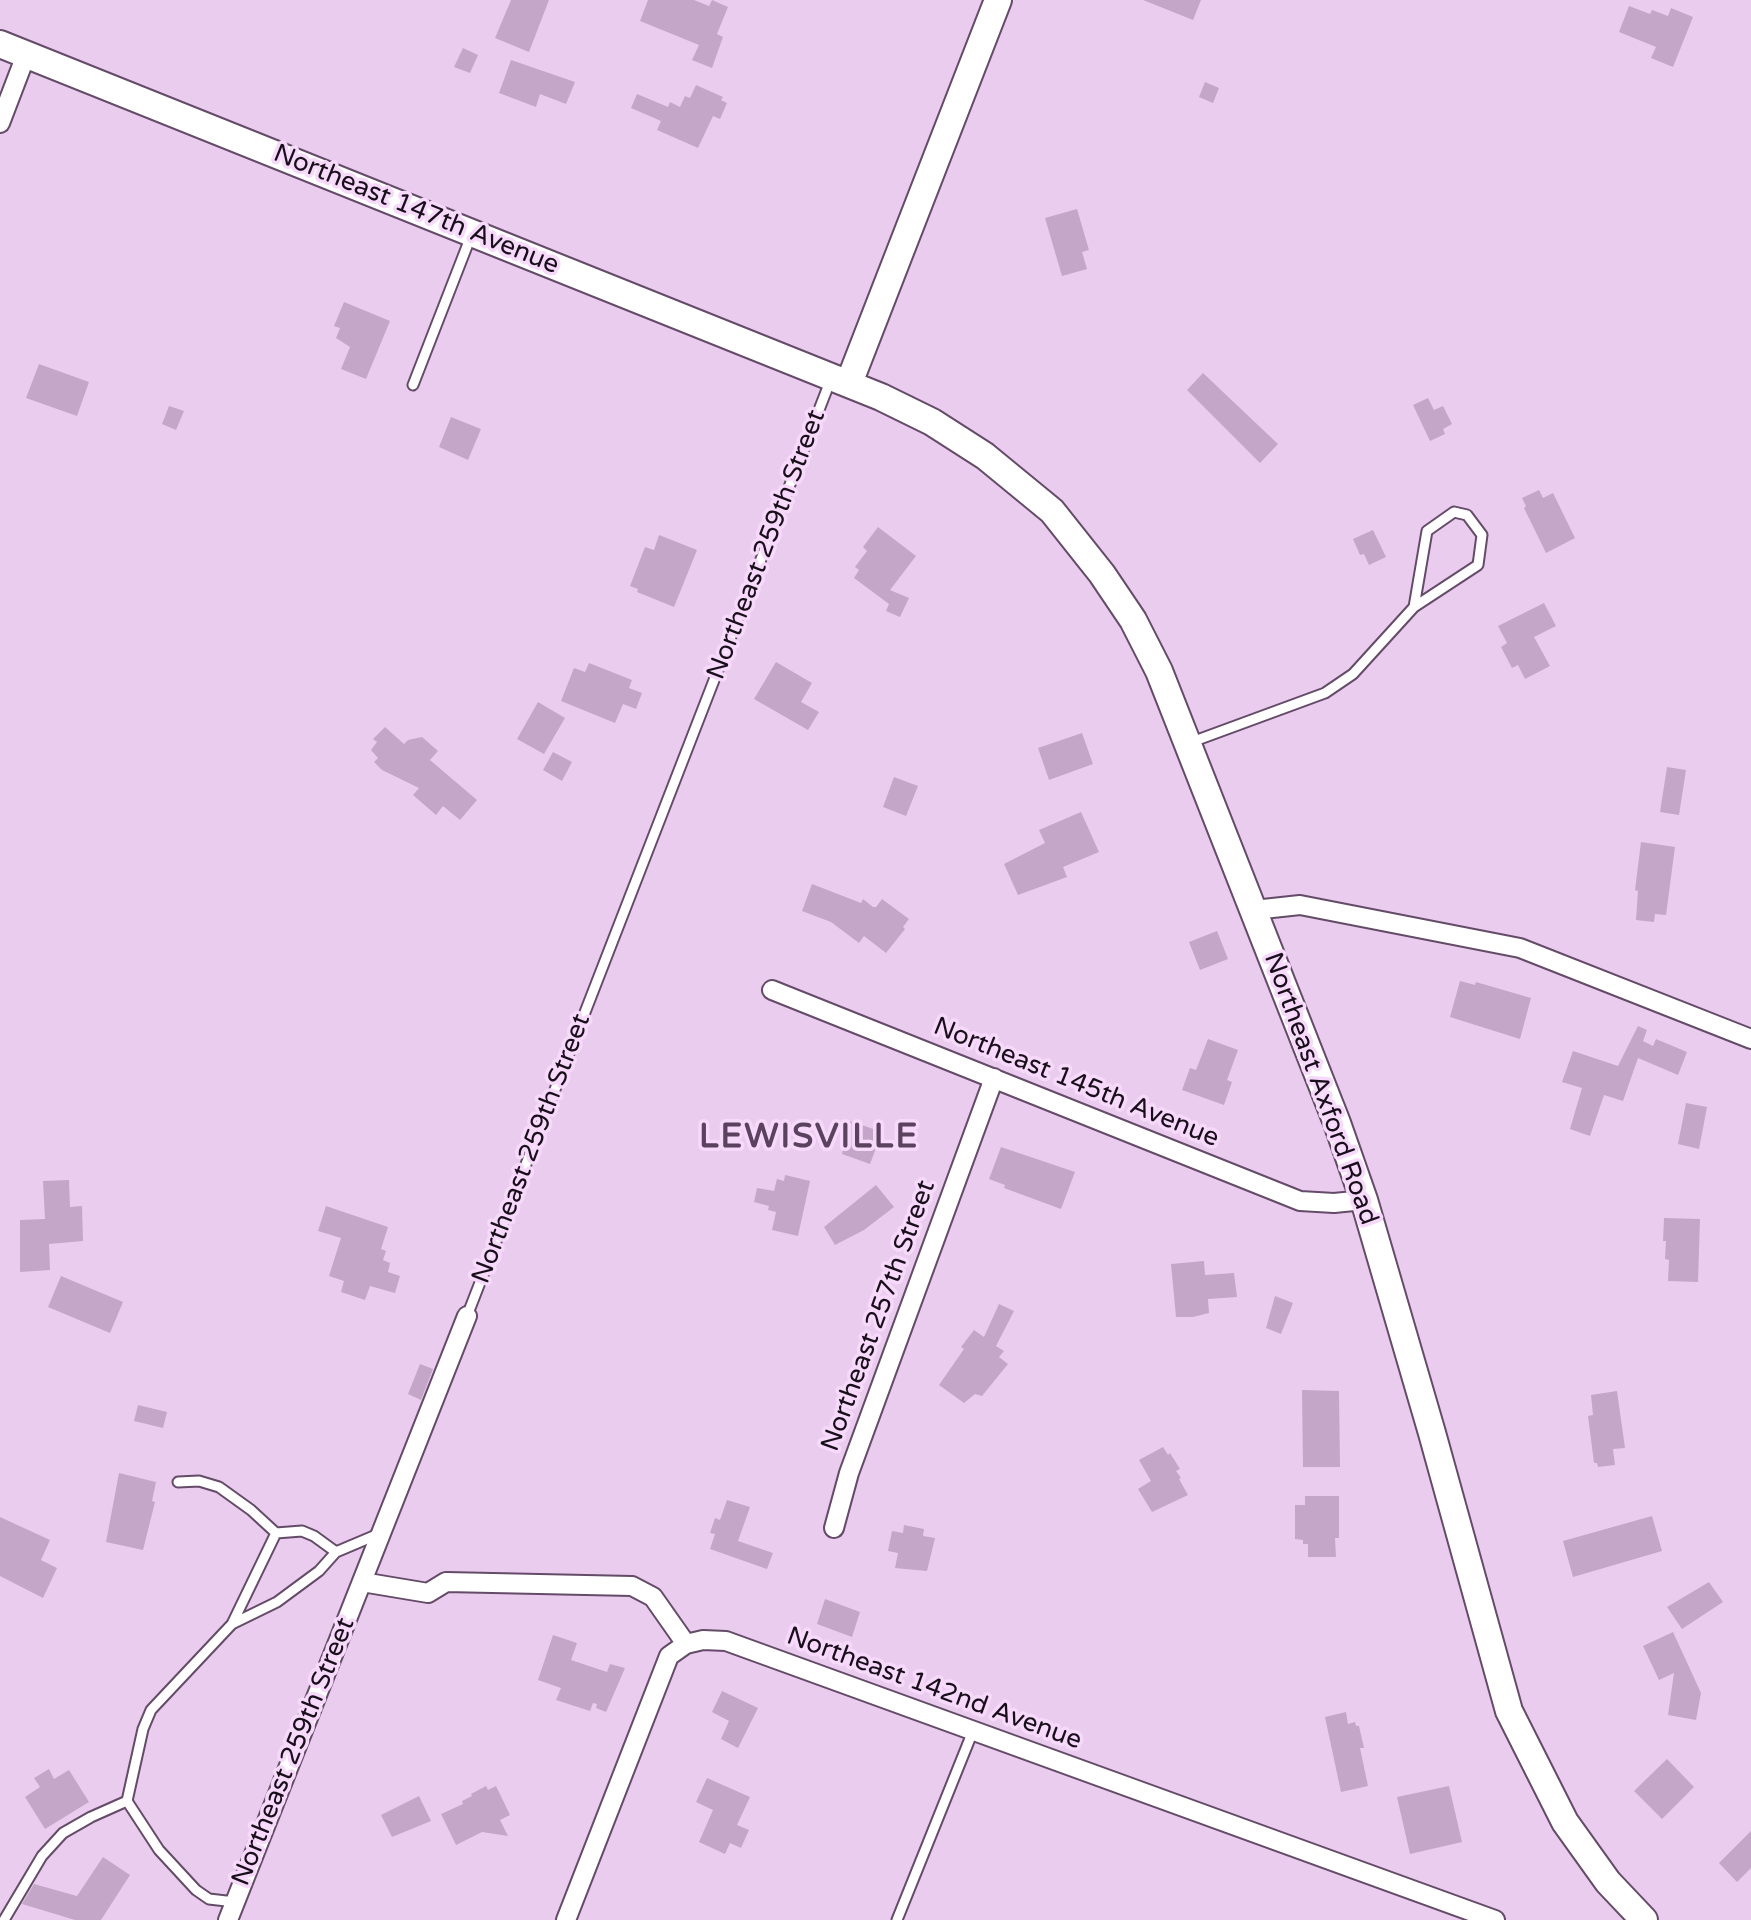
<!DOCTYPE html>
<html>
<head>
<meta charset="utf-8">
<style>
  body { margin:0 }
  canvas { display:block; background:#eaccee }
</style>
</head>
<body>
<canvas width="1751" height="1920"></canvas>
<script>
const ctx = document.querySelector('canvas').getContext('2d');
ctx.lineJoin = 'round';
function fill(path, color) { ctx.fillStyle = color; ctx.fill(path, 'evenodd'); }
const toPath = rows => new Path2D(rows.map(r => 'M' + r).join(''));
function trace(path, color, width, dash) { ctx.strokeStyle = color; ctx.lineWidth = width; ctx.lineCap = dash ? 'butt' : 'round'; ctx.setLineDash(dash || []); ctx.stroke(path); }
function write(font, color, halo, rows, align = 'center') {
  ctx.font = font + ' "Varela Round",sans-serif'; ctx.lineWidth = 7; ctx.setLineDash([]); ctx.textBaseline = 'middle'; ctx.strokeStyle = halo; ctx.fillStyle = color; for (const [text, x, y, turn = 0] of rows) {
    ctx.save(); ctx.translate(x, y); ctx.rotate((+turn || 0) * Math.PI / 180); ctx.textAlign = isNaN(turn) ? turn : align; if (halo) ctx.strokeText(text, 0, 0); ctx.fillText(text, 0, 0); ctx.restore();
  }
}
fill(toPath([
  [511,0,549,0,529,52,495,38],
  [648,0,694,0,709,6,712,0,728,7,717,34,723,37,712,68,692,60,699,45,640,21],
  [1143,0,1201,0,1193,20],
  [1629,6,1650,14,1652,10,1668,16,1671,8,1693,17,1673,67,1651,58,1656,47,1619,32],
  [463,48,478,55,470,73,454,67],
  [511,60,575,82,566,104,540,94,536,107,499,93],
  [1205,82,1219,88,1213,103,1199,97],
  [696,85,723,97,721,100,727,103,720,119,713,116,698,148,657,130,661,121,631,108,637,94,668,107,670,102,680,107,685,96,690,98],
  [1077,209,1089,250,1082,252,1087,269,1062,276,1045,218],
  [344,302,390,321,366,379,341,369,350,347,336,338,340,328,334,326],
  [39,364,89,382,77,416,26,398],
  [1203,373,1278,444,1260,463,1187,390],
  [1428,398,1434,410,1443,406,1452,424,1443,429,1445,434,1430,441,1413,405],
  [169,406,184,411,176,430,162,424],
  [451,417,481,429,468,460,439,447],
  [1539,490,1543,498,1553,493,1575,538,1546,553,1524,508,1526,506,1522,498],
  [878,527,916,556,890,590,909,598,900,617,886,611,889,604,854,578,859,570,855,567,867,551,863,547],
  [1373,530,1386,557,1369,565,1364,554,1360,555,1353,539],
  [659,535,697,550,674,607,637,592,638,589,630,586,645,547,654,550],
  [1544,603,1556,626,1534,637,1550,666,1525,679,1518,665,1512,668,1501,647,1507,643,1498,626],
  [776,662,812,683,801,702,819,712,808,730,754,699],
  [589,663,632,680,629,688,642,693,636,709,623,704,615,723,561,701,574,668,585,672],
  [538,702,565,718,544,754,517,739],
  [385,727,404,744,408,740,422,737,438,751,430,760,477,800,460,820,443,806,436,815,413,795,419,788,382,770,374,762,378,758,371,750,377,742,373,739],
  [1082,733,1093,764,1049,780,1038,748],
  [553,752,572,762,562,781,543,770],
  [1667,767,1686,770,1679,815,1660,812],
  [894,777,918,786,906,816,883,807],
  [1081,812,1099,852,1063,867,1067,877,1018,895,1004,864,1045,843,1039,830],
  [1641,842,1675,847,1666,915,1655,914,1654,922,1636,920,1638,891,1635,890],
  [812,884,861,903,863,899,873,907,876,907,882,899,909,919,903,927,905,929,886,953,864,936,859,943,831,922,802,911],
  [1217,931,1228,959,1200,970,1189,942],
  [1460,981,1475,985,1476,982,1531,998,1520,1039,1450,1017],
  [1638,1026,1647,1030,1643,1041,1653,1046,1656,1039,1687,1052,1678,1075,1638,1058,1623,1101,1604,1095,1590,1136,1570,1129,1582,1088,1562,1082,1573,1051,1618,1066],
  [1208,1039,1238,1050,1227,1080,1232,1082,1224,1105,1182,1090,1190,1068,1196,1070],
  [1686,1103,1707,1107,1699,1149,1678,1144],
  [850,1121,882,1132,870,1164,842,1154],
  [1001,1147,1075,1172,1061,1209,1004,1188,1005,1185,989,1179],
  [785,1175,810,1181,798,1236,772,1230,776,1212,768,1210,769,1206,754,1202,757,1188,774,1191,777,1179,784,1181],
  [69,1180,70,1207,82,1206,83,1241,49,1244,50,1270,20,1272,20,1220,45,1219,43,1181],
  [876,1185,894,1207,864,1230,835,1245,824,1227],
  [326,1206,388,1227,381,1249,386,1251,383,1260,390,1263,388,1272,400,1276,395,1293,370,1286,365,1300,341,1292,344,1281,329,1276,341,1238,318,1231],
  [1664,1218,1700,1219,1698,1282,1668,1281,1669,1260,1665,1259,1666,1241,1663,1241],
  [1204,1261,1205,1275,1234,1273,1237,1297,1208,1299,1209,1313,1193,1317,1176,1317,1171,1264],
  [61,1276,123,1302,110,1333,48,1307],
  [1275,1296,1293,1303,1281,1334,1266,1328],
  [999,1304,1014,1311,996,1346,1004,1351,999,1357,1008,1364,982,1396,975,1394,964,1403,939,1385,964,1349,961,1347,974,1330,984,1337],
  [420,1364,433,1369,421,1400,408,1394],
  [1302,1390,1339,1391,1340,1467,1303,1467],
  [1617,1391,1625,1448,1613,1449,1615,1465,1598,1467,1597,1463,1594,1463,1588,1416,1593,1415,1591,1395],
  [138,1405,167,1412,163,1428,134,1421],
  [1163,1447,1168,1455,1170,1453,1180,1469,1176,1471,1181,1478,1179,1479,1188,1495,1152,1512,1138,1489,1151,1481,1139,1460],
  [119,1473,156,1482,152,1501,155,1502,143,1550,106,1542],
  [1305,1496,1339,1496,1339,1538,1335,1538,1336,1557,1308,1557,1308,1544,1303,1544,1303,1540,1295,1539,1295,1505,1305,1505],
  [727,1500,750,1507,738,1541,773,1553,767,1569,710,1549,715,1534,710,1533,715,1518,720,1520],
  [1652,1516,1662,1551,1573,1577,1563,1541],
  [0,1517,50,1540,41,1560,57,1568,43,1598,0,1576],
  [904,1525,924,1529,923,1536,935,1538,927,1571,895,1568,898,1553,888,1551,892,1531,903,1533],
  [1709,1582,1723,1602,1682,1629,1667,1607],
  [825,1599,860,1612,852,1637,817,1624],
  [1673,1632,1701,1693,1696,1720,1668,1715,1674,1673,1659,1680,1643,1646],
  [553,1635,577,1643,571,1660,607,1672,610,1664,625,1668,606,1712,596,1708,597,1704,593,1703,590,1711,556,1700,561,1688,538,1680],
  [722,1691,758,1708,738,1748,721,1739,729,1721,712,1712],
  [1346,1712,1348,1724,1355,1722,1356,1726,1359,1726,1364,1748,1360,1748,1368,1786,1341,1792,1325,1717],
  [1667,1759,1694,1787,1662,1819,1634,1791],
  [49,1769,54,1779,69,1770,89,1802,45,1829,25,1797,40,1787,34,1778],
  [707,1778,750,1797,737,1825,749,1830,741,1848,730,1843,725,1854,699,1842,713,1810,696,1802],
  [486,1786,488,1790,496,1786,510,1815,500,1820,508,1836,482,1832,456,1845,441,1814,463,1804,462,1801,472,1796,471,1794],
  [1449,1786,1462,1842,1410,1854,1397,1797],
  [419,1796,431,1821,392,1837,381,1815],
  [1751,1831,1751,1868,1737,1882,1719,1863],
  [103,1857,130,1875,101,1920,75,1920,22,1904,34,1884,77,1896]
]), '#c4a7c8');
const lane = toPath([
  [413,385,471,236],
  [1189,743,1325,693,1353,674,1414,607,1478,565,1482,535,1467,515,1454,512,1427,531,1414,607],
  [467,1316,831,379],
  [178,1482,199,1481,219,1487,251,1510,276,1533],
  [336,1552,381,1533],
  [127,1801,159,1850,196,1890,209,1899,235,1902],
  [4,1920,42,1856,63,1833,91,1817,127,1801,143,1729,151,1710,232,1624,276,1533,302,1531,314,1536,336,1552,319,1571,277,1602,232,1624],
  [897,1920,973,1731]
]);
const street = toPath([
  [0,123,26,55],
  [1254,910,1300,905,1520,948,1751,1039],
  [772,990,1300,1201,1334,1203,1364,1200],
  [834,1528,849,1473,994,1078],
  [362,1582,428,1593,446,1582,632,1586,653,1597,686,1644],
  [228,1920,467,1316],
  [566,1920,669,1656,686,1644,703,1640,726,1641,1495,1920]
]);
const secondary = toPath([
  [0,44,881,397,932,422,985,456,1052,511,1102,574,1133,620,1159,671,1337,1123,1364,1200,1432,1433,1509,1711,1565,1822,1608,1882,1644,1920],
  [849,383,998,0]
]);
trace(lane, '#644b68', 13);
trace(street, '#644b68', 22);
trace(secondary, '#644b68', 30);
trace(lane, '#fff', 9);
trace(street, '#fff', 18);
trace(secondary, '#fff', 26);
write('26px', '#190f1b', '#f7d9fb', [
  ["Northeast 147th Avenue",416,210,22],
  ["Northeast 259th Street",767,545,-69],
  ["Northeast 145th Avenue",1076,1083,22],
  ["Northeast Axford Road",1320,1089,70],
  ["Northeast 259th Street",532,1149,-69],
  ["Northeast 257th Street",879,1316,-70],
  ["Northeast 142nd Avenue",934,1689,20],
  ["Northeast 259th Street",294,1752,-68]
]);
ctx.letterSpacing = '2px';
write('bold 34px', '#5b425f', '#f7d9fb', [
  ["LEWISVILLE",809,1138]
]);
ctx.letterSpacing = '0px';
</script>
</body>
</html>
